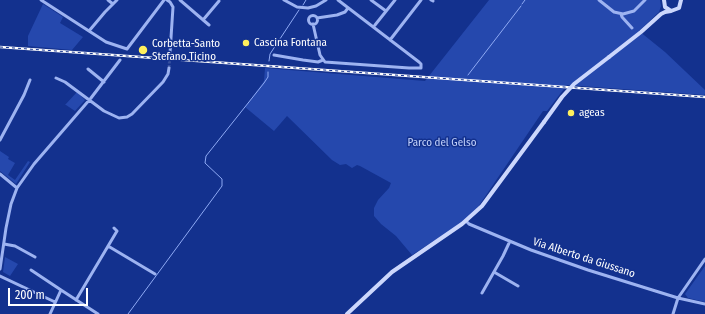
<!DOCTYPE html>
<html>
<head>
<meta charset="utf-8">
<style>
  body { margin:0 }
  #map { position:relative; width:705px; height:314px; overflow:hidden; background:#13318e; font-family:"Fira Sans Condensed",sans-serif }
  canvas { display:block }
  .scale { position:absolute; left:8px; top:288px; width:80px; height:18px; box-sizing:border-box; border:2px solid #fff; border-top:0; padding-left:5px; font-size:12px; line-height:14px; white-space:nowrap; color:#fff; -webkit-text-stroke:3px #13318e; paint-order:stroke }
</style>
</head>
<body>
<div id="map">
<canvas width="705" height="314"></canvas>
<div class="scale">200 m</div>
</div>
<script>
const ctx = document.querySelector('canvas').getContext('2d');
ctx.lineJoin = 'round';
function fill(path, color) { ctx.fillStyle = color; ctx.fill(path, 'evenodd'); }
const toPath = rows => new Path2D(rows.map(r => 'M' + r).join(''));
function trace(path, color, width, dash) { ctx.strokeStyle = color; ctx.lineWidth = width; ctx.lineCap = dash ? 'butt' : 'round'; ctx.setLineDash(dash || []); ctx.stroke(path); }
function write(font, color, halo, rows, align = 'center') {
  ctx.font = font + ' "Fira Sans Condensed",sans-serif'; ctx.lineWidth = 3; ctx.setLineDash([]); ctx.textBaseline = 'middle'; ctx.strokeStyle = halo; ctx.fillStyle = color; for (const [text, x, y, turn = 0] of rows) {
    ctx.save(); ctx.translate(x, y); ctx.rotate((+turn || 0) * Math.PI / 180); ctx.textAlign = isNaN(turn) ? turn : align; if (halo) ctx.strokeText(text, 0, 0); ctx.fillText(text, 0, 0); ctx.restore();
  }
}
fill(toPath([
  [489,0,660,0,661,6,659,12,639,31,665,52,705,90,705,94,704,95,567,85,547,111,543,111,476,210,460,224,412,255,396,236,381,224,374,216,374,208,378,200,389,188,391,183,360,166,357,165,352,168,346,164,340,165,332,160,287,116,274,131,245,107,264,81,265,68,425,81],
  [43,4,63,17,60,23,83,37,72,50,28,46,28,36],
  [77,92,85,100,75,111,66,105,65,105],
  [0,151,9,157,8,159,15,163,8,175,15,180,28,161,30,162,16,184,0,171],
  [5,257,18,264,10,276,3,272],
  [705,266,705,302,688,298,685,294]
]), '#2548ad');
trace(toPath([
  [522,4,525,0],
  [303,5,306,0],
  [269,61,270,54,299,10],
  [468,75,521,6],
  [128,314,222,186,222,179,205,163,206,156,264,83,268,77,268,72]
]), '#8faaf4', 1);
trace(toPath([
  [169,68,170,53]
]), '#36509f', 3, [3, 1.5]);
trace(toPath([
  [41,0,106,42,127,49,164,0],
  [108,0,113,4],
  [167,0,170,2,173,7,170,53],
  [180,0,209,25],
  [284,0,297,7,308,8,316,6,326,0],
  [371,0,386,11],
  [431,0,433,1],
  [599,0,614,12,623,14,634,11,645,0],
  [621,14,622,17,632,28],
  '308.5 20a4.5 4.5 0 1 1 9 0a4.5 4.5 0 1 1-9 0Z',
  [317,18,337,15,345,12,348,8],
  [203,20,219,1],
  [313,24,320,55,325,62,409,68,421,68,421,64,419,62,338,0],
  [375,25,395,0],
  [89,31,105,12,117,0],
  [390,40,421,0],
  [274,55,303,60,318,62,323,60],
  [88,69,104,82],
  [56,78,65,82,104,111,119,118,127,117,132,114,163,82,168,74,169,68],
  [0,140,24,95,30,80],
  [0,174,17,188],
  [466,221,469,224,531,250,588,270,678,298,705,304],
  [4,244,15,246,35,257],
  [108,246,155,274],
  [0,269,6,228,11,204,17,188,34,164,91,98,120,60],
  [31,270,61,290],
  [494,272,518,286],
  [0,276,55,302],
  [482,293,503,256,510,241],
  [76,300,117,231,114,228],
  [50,314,61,290,98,314],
  [673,314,678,298,705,259]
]), '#9db3f1', 3);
trace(toPath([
  [664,0,665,7,671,11,679,8,681,0],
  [609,57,641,32,661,14,665,12,671,11],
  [347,314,392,272,462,224,482,206,544,122]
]), '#ccd7fc', 4);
const rail = toPath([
  [0,47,705,97]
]);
trace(rail, '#fff', 2.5);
trace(rail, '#13318e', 1, [3]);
trace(toPath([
  [544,122,562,97,574,84,609,57]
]), '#ccd7fc', 4);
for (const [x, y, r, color] of [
  [246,43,4,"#fff05d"],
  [143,50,5,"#fff05d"],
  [571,113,4,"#fff05d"]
]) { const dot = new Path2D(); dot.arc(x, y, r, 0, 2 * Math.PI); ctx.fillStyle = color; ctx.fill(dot); trace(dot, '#13318e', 1.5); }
write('11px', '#fff', '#13318e', [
  ["Cascina Fontana",254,43],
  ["Corbetta-Santo",152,44],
  ["Stefano Ticino",152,57],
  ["ageas",579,113]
], 'left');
write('11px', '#c4d3fc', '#13318e', [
  ["Parco del Gelso",442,143]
]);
write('11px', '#fff', '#13318e', [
  ["Via Alberto da Giussano",584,258,18]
]);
</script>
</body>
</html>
